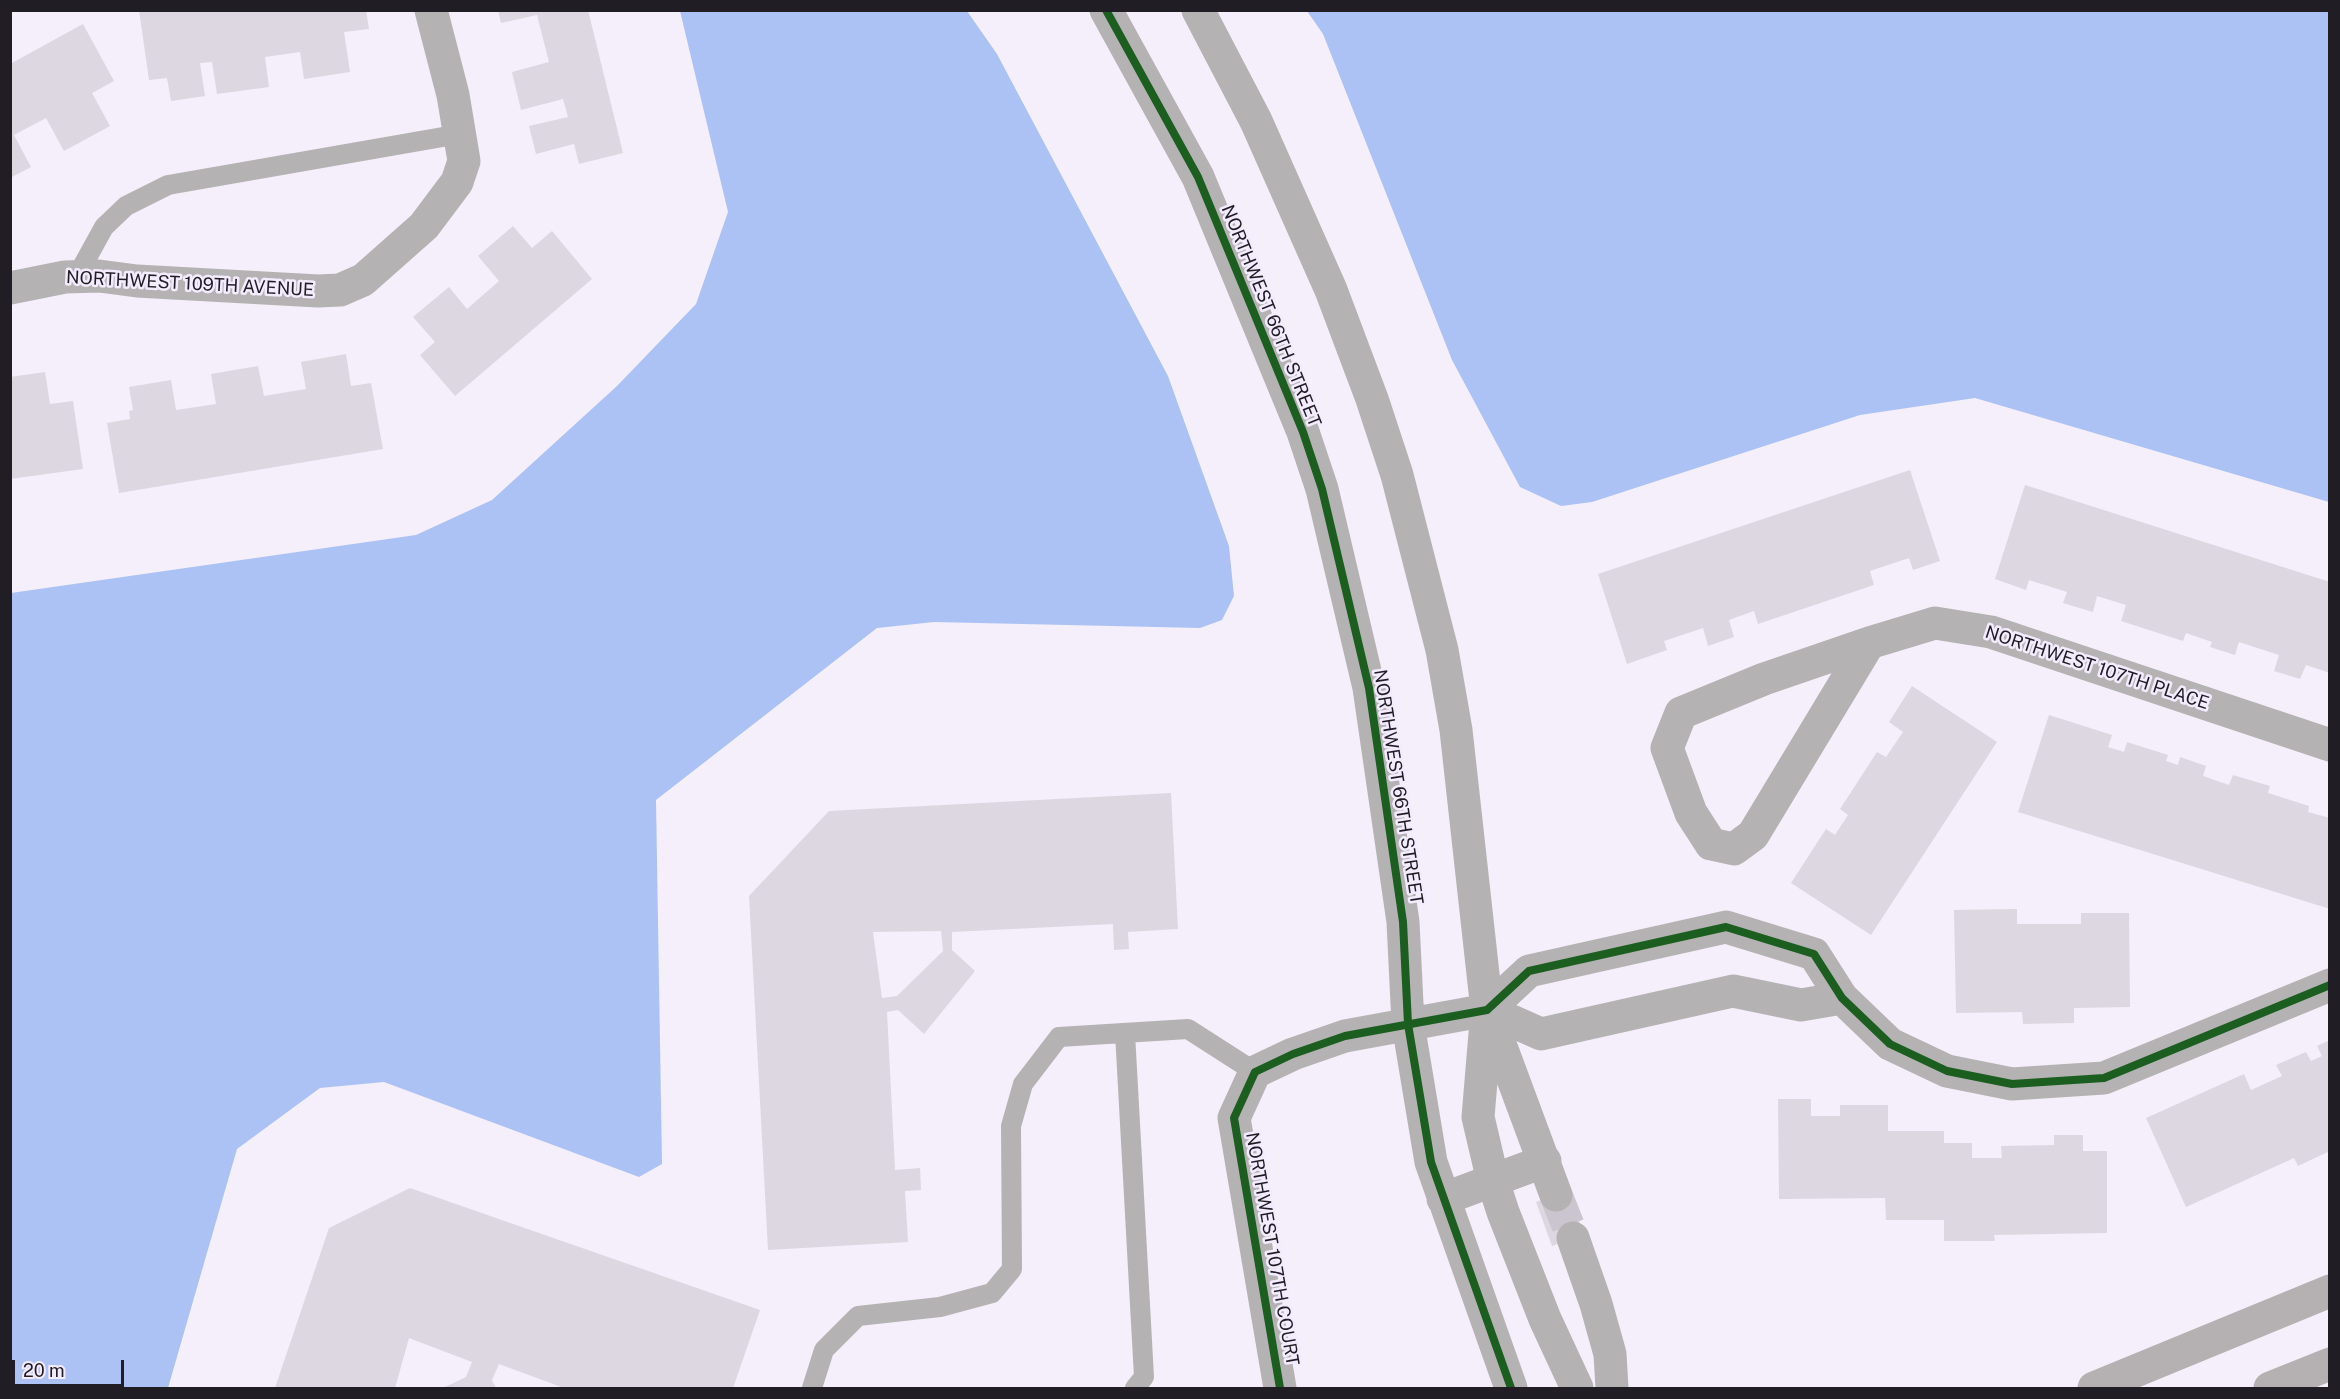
<!DOCTYPE html>
<html>
<head>
<meta charset="utf-8">
<style>
  body { margin:0 }
  #map { position:relative; width:2340px; height:1399px; overflow:hidden; background:#f4effa; font-family:"Public Sans",sans-serif }
  canvas { display:block }
  .frame { position:absolute; inset:0; border:12px solid #211d25; pointer-events:none }
  .scale { position:absolute; left:12px; top:1360px; width:112px; height:27px; box-sizing:border-box; border:3px solid #211d25; border-top:0; padding-left:8px; font-size:18px; line-height:21px; white-space:nowrap; color:#211d25; -webkit-text-stroke:4px #f3ebfe; paint-order:stroke }
</style>
</head>
<body>
<div id="map">
<canvas width="2340" height="1399"></canvas>
<div class="frame"></div>
<div class="scale">20 m</div>
</div>
<script>
const ctx = document.querySelector('canvas').getContext('2d');
ctx.lineJoin = 'round';
function fill(path, color) { ctx.fillStyle = color; ctx.fill(path, 'evenodd'); }
const toPath = rows => new Path2D(rows.map(r => 'M' + r).join(''));
function trace(path, color, width, dash) { ctx.strokeStyle = color; ctx.lineWidth = width; ctx.lineCap = dash ? 'butt' : 'round'; ctx.setLineDash(dash || []); ctx.stroke(path); }
function write(font, color, halo, rows, align = 'center') {
  ctx.font = font + ' "Public Sans",sans-serif'; ctx.lineWidth = 5; ctx.setLineDash([]); ctx.textBaseline = 'middle'; ctx.strokeStyle = halo; ctx.fillStyle = color; for (const [text, x, y, turn = 0] of rows) {
    ctx.save(); ctx.translate(x, y); ctx.rotate((+turn || 0) * Math.PI / 180); ctx.textAlign = isNaN(turn) ? turn : align; if (halo) ctx.strokeText(text, 0, 0); ctx.fillText(text, 0, 0); ctx.restore();
  }
}
fill(toPath([
  [967,11,997,54,1168,376,1229,546,1234,596,1222,620,1200,628,934,622,877,628,656,800,662,1164,639,1177,384,1082,320,1088,237,1149,168,1388,11,1388,11,593,416,535,492,500,617,386,696,304,728,212,680,11],
  [1307,11,2329,11,2329,502,1975,398,1860,415,1592,502,1561,506,1520,487,1452,360,1323,34]
]), '#acc2f4');
fill(toPath([
  [139,10,366,10,369,29,344,32,350,72,304,79,300,52,265,57,269,87,217,94,212,62,200,63,205,96,171,101,167,78,149,80],
  [498,10,588,10,623,153,579,164,574,144,536,154,529,126,568,117,563,99,521,110,512,72,549,62,537,15,501,23],
  [83,24,114,81,92,93,110,126,64,151,46,118,14,135,31,167,10,178,10,64],
  [513,226,532,248,552,231,592,279,455,396,420,355,435,342,413,317,449,287,467,309,499,281,478,256],
  [346,354,351,386,371,383,383,449,119,493,107,423,130,419,129,411,133,410,129,387,171,380,176,410,216,404,211,374,258,366,264,396,306,389,301,362],
  [45,372,50,404,73,401,83,469,10,479,10,377],
  [1910,470,1940,561,1913,570,1909,558,1870,571,1874,585,1758,624,1754,611,1729,620,1734,637,1708,646,1703,628,1664,641,1667,650,1627,664,1598,574],
  [2025,485,2330,582,2330,673,2306,665,2300,679,2274,671,2279,655,2239,642,2235,655,2210,647,2212,642,2186,633,2183,641,2121,621,2126,605,2097,596,2093,612,2063,603,2067,592,2029,580,2026,590,1995,579],
  [1912,686,1997,742,1871,935,1791,883,1826,829,1835,835,1848,815,1840,809,1877,752,1886,757,1903,732,1889,722],
  [2049,715,2112,735,2108,747,2124,752,2127,742,2168,755,2166,761,2178,765,2180,757,2206,766,2203,776,2229,785,2233,775,2270,786,2268,793,2309,806,2308,812,2330,818,2330,909,2018,812],
  [1171,793,1178,929,1128,932,1129,949,1114,950,1113,924,952,932,952,950,975,971,924,1034,898,1010,887,1012,895,1170,920,1168,921,1190,905,1191,908,1242,768,1250,749,896,829,811],
  [941,931,943,951,897,996,882,998,873,932],
  [2017,909,2017,924,2081,924,2081,913,2129,913,2130,1007,2074,1008,2074,1023,2023,1024,2022,1012,1956,1013,1954,910],
  [2330,1040,2330,1151,2298,1166,2294,1158,2186,1207,2146,1118,2244,1074,2251,1090,2282,1076,2276,1065,2306,1052,2311,1061,2322,1056,2317,1046],
  [1778,1099,1811,1099,1811,1116,1840,1116,1840,1105,1888,1105,1888,1131,1944,1131,1944,1143,1972,1143,1972,1158,2002,1158,2001,1146,2054,1145,2054,1135,2083,1135,2083,1151,2107,1151,2107,1233,1994,1235,1995,1241,1944,1241,1944,1220,1886,1220,1885,1198,1779,1199],
  [410,1188,760,1310,733,1388,564,1388,499,1364,492,1380,496,1388,443,1388,466,1377,472,1362,409,1338,395,1388,275,1388,329,1228],
  [1568,1190,1584,1235,1552,1246,1536,1202]
]), '#dcd7e1');
trace(toPath([
  [1556,1195,1573,1238]
]), '#cac5cf', 33, [33, 16]);
trace(toPath([
  [77,276,104,227,126,206,168,185,460,134],
  [1125,1033,1144,1377,1135,1388],
  [812,1388,824,1350,858,1316,940,1307,992,1293,1012,1269,1011,1126,1023,1084,1059,1037,1188,1029,1255,1072]
]), '#b5b2b3', 20);
trace(toPath([
  [1106,10,1198,177,1303,432,1322,489,1369,688,1403,922,1408,1024,1431,1162,1511,1388],
  [1198,10,1256,121,1331,290,1372,399,1397,475,1442,650,1456,730,1487,1010,1478,1117,1493,1181,1503,1212,1545,1319,1577,1388],
  [10,288,65,277,99,276,137,281,318,291,340,290,363,280,424,226,457,182,464,161,453,95,431,10],
  [1869,643,1764,679,1681,713,1667,748,1691,813,1711,844,1734,849,1753,835,1869,643,1935,623,1991,632,2330,745],
  [1487,1010,1541,1034,1733,991,1801,1005,1842,998],
  [1490,1017,1556,1195],
  [1443,1199,1545,1161],
  [1573,1238,1596,1304,1610,1354,1612,1388],
  [1280,1388,1234,1118,1255,1072,1293,1054,1345,1036,1487,1010,1529,971,1726,927,1814,954,1842,998,1890,1044,1947,1071,2012,1084,2104,1078,2330,985]
]), '#b5b2b3', 33);
trace(toPath([
  [2094,1388,2330,1291],
  [2270,1388,2330,1364]
]), '#b5b1b3', 33);
trace(toPath([
  [1106,10,1198,177,1303,432,1322,489,1369,688,1403,922,1408,1024,1431,1162,1511,1388],
  [1280,1388,1234,1118,1255,1072,1293,1054,1345,1036,1487,1010,1529,971,1726,927,1814,954,1842,998,1890,1044,1947,1071,2012,1084,2104,1078,2330,985]
]), '#1b5e20', 8);
write('18px', '#211d25', '#f3ebfe', [
  ["NORTHWEST 109TH AVENUE",190,284,3],
  ["NORTHWEST 66TH STREET",1271,316,68],
  ["NORTHWEST 107TH PLACE",2097,668,18],
  ["NORTHWEST 66TH STREET",1398,787,81],
  ["NORTHWEST 107TH COURT",1272,1249,80]
]);
</script>
</body>
</html>
